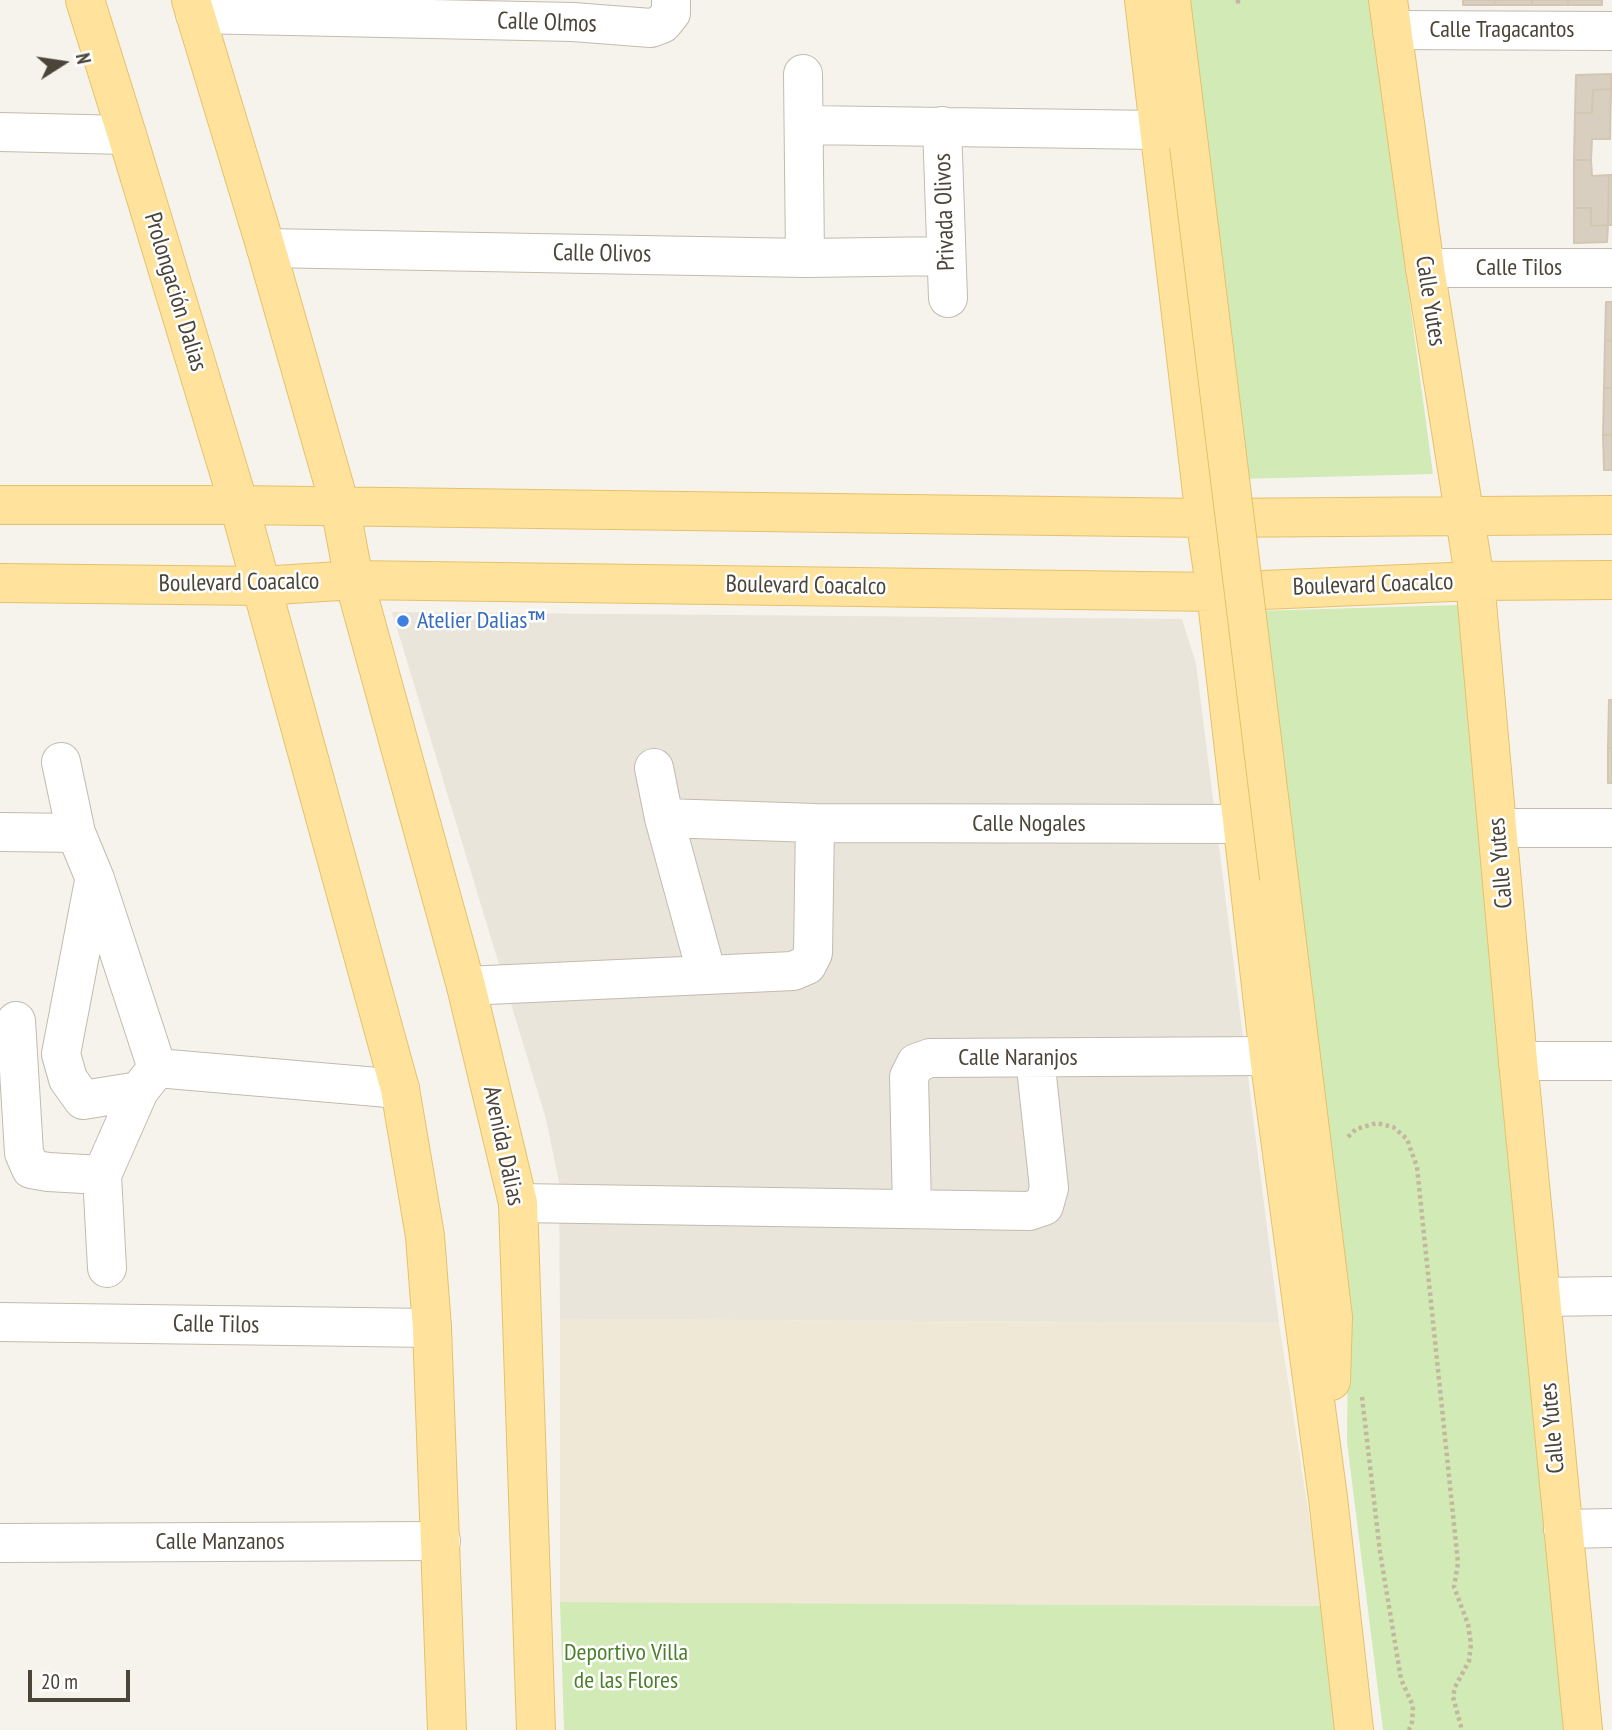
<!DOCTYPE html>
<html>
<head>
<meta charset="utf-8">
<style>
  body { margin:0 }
  #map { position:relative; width:1612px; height:1730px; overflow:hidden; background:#f6f3ec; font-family:"PT Sans Narrow",sans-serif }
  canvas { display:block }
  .north { position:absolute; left:28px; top:28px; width:70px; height:70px; -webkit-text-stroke:5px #fff; paint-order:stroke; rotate:78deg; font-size:19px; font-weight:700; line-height:28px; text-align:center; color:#4b4439 }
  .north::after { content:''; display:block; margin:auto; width:24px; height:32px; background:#4b4439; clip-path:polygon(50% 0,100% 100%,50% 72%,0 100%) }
  .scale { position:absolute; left:28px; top:1670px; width:102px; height:32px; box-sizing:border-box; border:4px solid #4b4439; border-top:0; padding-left:9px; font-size:21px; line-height:24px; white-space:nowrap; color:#4b4439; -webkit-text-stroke:5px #fff; paint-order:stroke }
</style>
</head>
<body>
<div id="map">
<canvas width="1612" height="1730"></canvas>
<div class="north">N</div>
<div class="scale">20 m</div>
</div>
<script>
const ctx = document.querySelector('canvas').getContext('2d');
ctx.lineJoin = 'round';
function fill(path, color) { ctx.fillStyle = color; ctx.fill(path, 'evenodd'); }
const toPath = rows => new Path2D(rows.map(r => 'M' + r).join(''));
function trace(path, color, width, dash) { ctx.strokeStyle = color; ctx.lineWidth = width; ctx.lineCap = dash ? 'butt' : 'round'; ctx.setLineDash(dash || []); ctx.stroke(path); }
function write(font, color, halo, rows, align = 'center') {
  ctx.font = font + ' "PT Sans Narrow",sans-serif'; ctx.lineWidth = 5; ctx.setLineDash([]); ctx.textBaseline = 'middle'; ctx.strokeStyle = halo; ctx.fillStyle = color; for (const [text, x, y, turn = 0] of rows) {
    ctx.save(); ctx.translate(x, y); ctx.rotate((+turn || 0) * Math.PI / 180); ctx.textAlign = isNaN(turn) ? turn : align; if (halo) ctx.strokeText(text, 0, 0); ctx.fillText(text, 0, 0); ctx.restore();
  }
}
fill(toPath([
  [392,612,1182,619,1196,664,1279,1323,560,1319,559,1182,546,1119]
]), '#eae5da');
fill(toPath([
  [560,1319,1279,1323,1323,1606,560,1602]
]), '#efe8d6');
fill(toPath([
  [1188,0,1369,0,1433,474,1240,479],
  [1458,605,1565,1730,1383,1730,1347,1442,1348,1348,1258,611],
  [560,1602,1323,1606,1337,1730,564,1730]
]), '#d2eab5');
const building = toPath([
  [1463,0,1496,0,1495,5,1463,5,1463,0],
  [1496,0,1532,0,1532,5,1495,5,1496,0],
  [1532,0,1568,0,1568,5,1532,5,1532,0],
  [1568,0,1602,0,1602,5,1568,5,1568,0],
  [1611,74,1611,89,1593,90,1592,113,1575,113,1576,75,1611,74],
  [1611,89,1610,139,1592,139,1591,160,1574,160,1575,113,1592,113,1593,90,1611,89],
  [1574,160,1591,160,1592,176,1609,175,1608,225,1591,226,1591,208,1574,208,1574,160],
  [1609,175,1612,175,1612,225,1608,225,1609,175],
  [1574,208,1591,208,1591,226,1608,225,1607,242,1574,243,1574,208],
  [1606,302,1612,302,1612,341,1605,340,1606,302],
  [1605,340,1612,341,1612,388,1604,388,1605,340],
  [1604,388,1612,388,1612,435,1603,435,1604,388],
  [1603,435,1612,435,1612,470,1604,470,1603,435],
  [1609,700,1612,700,1612,748,1608,748,1609,700],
  [1608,748,1612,748,1612,783,1608,783,1608,748]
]);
fill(building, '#d8cfc1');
trace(building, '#d3c7b4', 2);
const minor = toPath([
  [195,14,573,22,651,28,662,24,671,13,671,0],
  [1392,30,1612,31],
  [803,74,805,258],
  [805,125,1158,130],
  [942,126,948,298],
  [0,132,127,135],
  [266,248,805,258,946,256],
  [1425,268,1612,268],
  [61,762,76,833,95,879,157,1068,400,1089],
  [654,768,664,818,707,975],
  [664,818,815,823,1243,824],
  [1498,828,1612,828],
  [0,832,76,833],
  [94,881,61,1054,68,1079,83,1100,139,1091],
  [466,986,793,971,807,965,813,953,815,823],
  [16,1021,24,1153,31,1169,48,1172,102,1175,139,1091,157,1068],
  [1518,1061,1612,1061],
  [102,1175,107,1268],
  [518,1203,1029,1211,1044,1206,1049,1188,1035,1058],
  [912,1208,909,1077,916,1063,930,1058,1269,1056],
  [1541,1297,1612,1296],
  [0,1322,432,1328],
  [1563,1529,1612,1528],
  [0,1543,441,1541]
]);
const major = toPath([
  [85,0,127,135,239,505,400,1089,425,1236,432,1328,447,1730],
  [191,0,266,248,340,506,354,580,466,986,518,1203,536,1730],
  [1144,0,1205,518,1216,592,1269,1056,1328,1498,1354,1730],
  [1171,0,1189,146],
  [1388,0,1425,268,1475,581,1518,1061,1583,1730],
  [0,505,239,505,1205,518,1612,515],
  [0,583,261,586,354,580,1216,592,1475,581,1612,580],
  [1279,878,1333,1317,1331,1381]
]);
trace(minor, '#c2bbae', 40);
trace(major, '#e6c16a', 40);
trace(toPath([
  [1238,0,1238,4],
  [1348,1137,1356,1129,1377,1123,1393,1127,1407,1139,1417,1167,1458,1563,1454,1587,1468,1624,1471,1644,1469,1661,1455,1687,1453,1697,1462,1730],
  [1362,1397,1380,1552,1401,1679,1413,1706,1412,1722,1409,1730]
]), '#c4b79f', 4.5, [3.5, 3.5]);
trace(minor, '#fff', 38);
trace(major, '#ffe39c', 38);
const majorBridge = toPath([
  [1189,146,1279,878]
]);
trace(majorBridge, '#e6c16a', 40, []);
trace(majorBridge, '#ffe39c', 38);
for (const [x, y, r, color] of [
  [403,621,7,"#3f7fe0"]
]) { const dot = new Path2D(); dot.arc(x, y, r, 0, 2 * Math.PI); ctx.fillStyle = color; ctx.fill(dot); trace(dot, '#fff', 2.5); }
write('24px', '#4b4439', '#fff', [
  ["Calle Olmos",547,23,2],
  ["Calle Tragacantos",1502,30],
  ["Privada Olivos",945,212,-92],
  ["Calle Olivos",602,254,1],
  ["Calle Tilos",1519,268],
  ["Prolongación Dalias",175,292,73],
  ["Calle Yutes",1430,301,81],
  ["Boulevard Coacalco",239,583,-1],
  ["Boulevard Coacalco",1373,585,-2],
  ["Boulevard Coacalco",806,586,1],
  ["Calle Nogales",1029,824],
  ["Calle Yutes",1501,863,-95],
  ["Calle Naranjos",1018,1058],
  ["Avenida Dálias",503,1146,78],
  ["Calle Tilos",216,1325,1],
  ["Calle Yutes",1553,1428,-95],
  ["Calle Manzanos",220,1542]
]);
write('24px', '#366cbe', '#fff', [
  ["Atelier Dalias™",417,621]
], 'left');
write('24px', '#4a7f2a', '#fff', [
  ["Deportivo Villa",626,1653],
  ["de las Flores",626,1681]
]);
</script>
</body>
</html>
